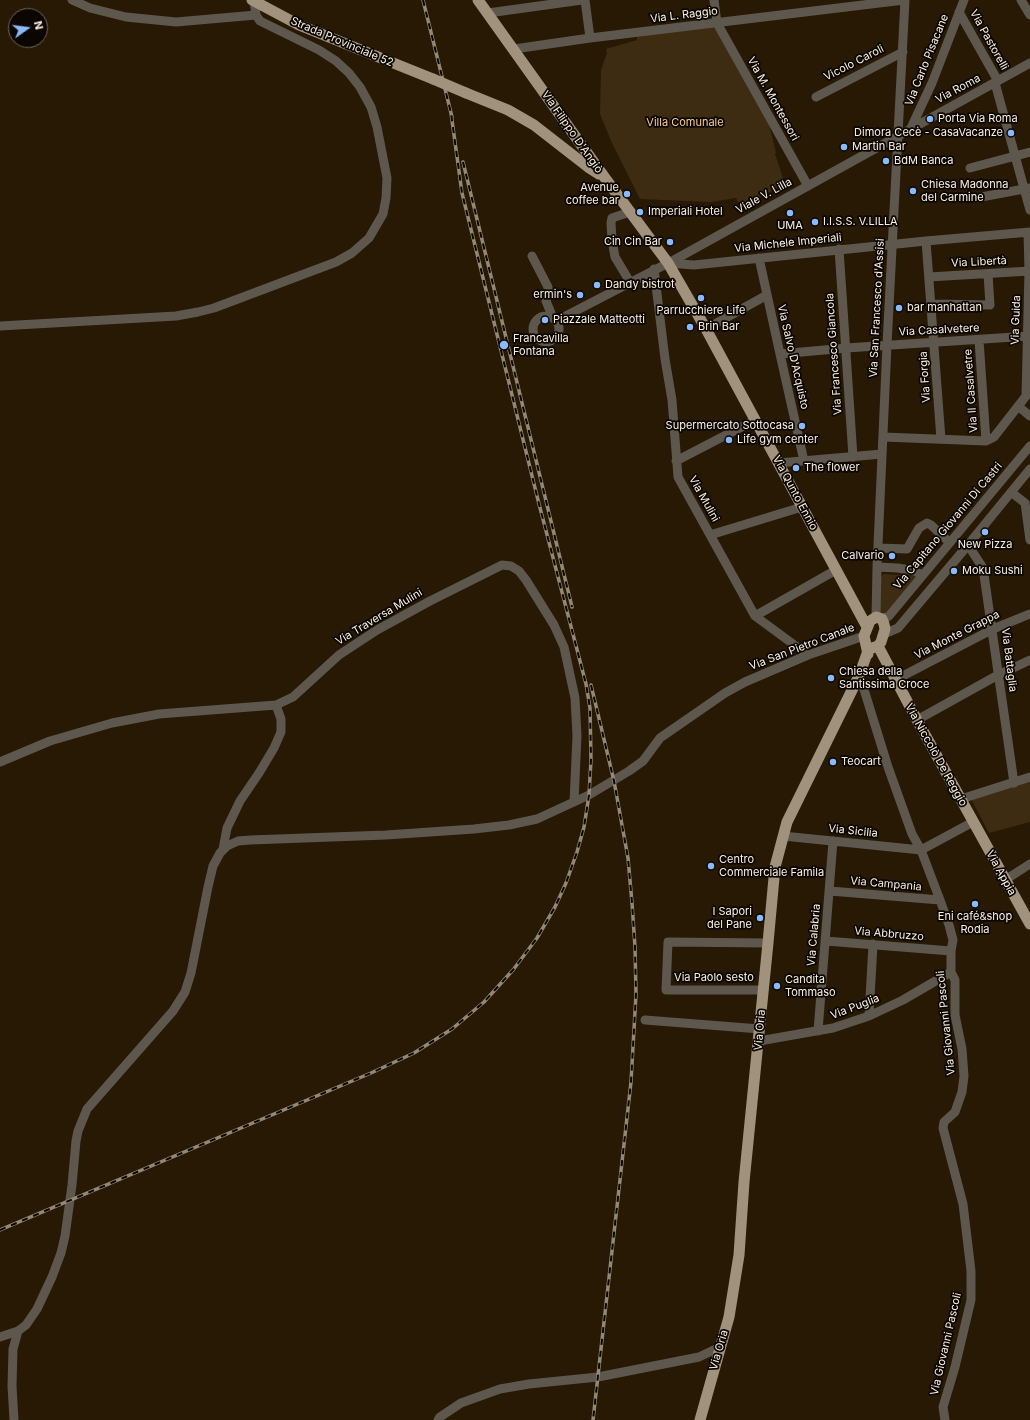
<!DOCTYPE html>
<html>
<head>
<meta charset="utf-8">
<style>
  body { margin:0 }
  #map { position:relative; width:1030px; height:1420px; overflow:hidden; background:#271903; font-family:Inter,sans-serif }
  canvas { display:block }
  .north { position:absolute; left:8px; top:8px; width:40px; height:40px; box-sizing:border-box; background:#0b0601; border:1px solid #6b645b; border-radius:50%; rotate:76deg; font-size:11px; font-weight:700; line-height:16px; text-align:center; color:#faf1e3 }
  .north::after { content:''; display:block; margin:auto; width:14px; height:18px; background:#8abafc; clip-path:polygon(50% 0,100% 100%,50% 72%,0 100%) }
</style>
</head>
<body>
<div id="map">
<canvas width="1030" height="1420"></canvas>
<div class="north">N</div>
</div>
<script>
const ctx = document.querySelector('canvas').getContext('2d');
ctx.lineJoin = 'round';
function fill(path, color) { ctx.fillStyle = color; ctx.fill(path, 'evenodd'); }
const toPath = rows => new Path2D(rows.map(r => 'M' + r).join(''));
function trace(path, color, width, dash) { ctx.strokeStyle = color; ctx.lineWidth = width; ctx.lineCap = dash ? 'butt' : 'round'; ctx.setLineDash(dash || []); ctx.stroke(path); }
function write(font, color, halo, rows, align = 'center') {
  ctx.font = font + ' Inter,sans-serif'; ctx.lineWidth = 3.5; ctx.setLineDash([]); ctx.textBaseline = 'middle'; ctx.strokeStyle = halo; ctx.fillStyle = color; for (const [text, x, y, turn = 0] of rows) {
    ctx.save(); ctx.translate(x, y); ctx.rotate((+turn || 0) * Math.PI / 180); ctx.textAlign = isNaN(turn) ? turn : align; if (halo) ctx.strokeText(text, 0, 0); ctx.fillText(text, 0, 0); ctx.restore();
  }
}
fill(toPath([
  [716,27,769,124,776,153,775,154,785,184,741,207,736,198,711,202,640,199,612,143,600,114,601,70,607,53,606,49,637,40,637,36],
  [884,574,918,576,885,615,878,611,880,577],
  [1030,781,1030,822,989,833,971,799]
]), '#3d2c12');
trace(toPath([
  [72,0,90,8,126,17,176,22,256,15],
  [585,0,590,38],
  [714,0,717,23,808,186],
  [1021,0,1030,15],
  [959,12,998,81],
  [488,13,582,0],
  [514,49,590,38,904,0],
  [995,83,1030,210],
  [816,97,903,52],
  [911,128,932,83,964,0],
  [970,168,1030,152],
  [976,198,1030,188],
  [630,212,612,218,611,223,612,240,615,257,630,282],
  [926,241,941,439],
  [839,249,853,457],
  [532,256,548,287,548,295,546,301,553,318],
  [759,258,780,354,804,461],
  [668,263,694,265,926,241,1030,232],
  [654,269,665,359,672,400,678,477,755,616,808,655],
  [929,277,1030,271],
  [932,304,990,305,988,274],
  '533 329a13 13 0 1 1 26 0a13 13 0 1 1-26 0Z',
  [556,321,674,260,1030,63],
  [0,326,176,316,198,312,214,308,336,262,352,253,369,238,383,214,386,198,387,178,377,127,371,107,360,87,349,73,336,61,319,50,260,21,256,15,254,1],
  [706,329,767,295],
  [979,340,986,441],
  [780,354,846,348,1030,336],
  [1018,406,1030,416],
  [883,437,986,441,994,437,1026,396,1029,271,1028,233],
  [676,461,755,420],
  [779,463,882,454],
  [1011,492,1025,503,1030,540],
  [710,535,802,507],
  [968,545,983,568,1014,783],
  [878,548,907,549,919,528,927,523,931,525,949,542],
  [877,567,898,568,914,571,923,575],
  [755,616,836,570],
  [876,617,877,567,887,345,905,0],
  [882,619,889,616,1030,446],
  [884,634,898,628,968,545,1030,469],
  [859,676,862,683,888,767,912,834,921,850,940,900,949,925,953,940,951,951,951,972,955,980,955,1015,962,1049,964,1076,962,1092,955,1112,944,1122,943,1128,963,1204,971,1271,971,1300,955,1367,943,1407,945,1420],
  [895,680,993,629,1030,614],
  [917,720,998,675,1030,660],
  [0,762,50,741,112,723,159,714,276,705,293,697,339,655,377,630,430,601,502,565,511,566,519,571,526,580,554,625,564,647,575,698,577,736,574,802],
  [961,799,1030,777],
  [783,836,921,850,973,822],
  [223,849,227,828,240,801,259,773,274,748,281,732,281,719,276,705],
  [1005,880,1030,864],
  [830,891,940,900],
  [826,941,951,951],
  [763,990,666,990,668,942,768,943],
  [869,1016,873,944],
  [645,1020,760,1029],
  [818,1031,833,841],
  [759,1041,833,1028,869,1016,903,1000,951,972],
  [0,1337,18,1331,26,1325,37,1309,52,1277,61,1253,65,1236,72,1185,76,1141,78,1131,87,1109,173,1011,185,992,191,973,208,887,213,866,220,853,227,846,238,841,250,840,386,835,474,829,509,825,537,819,589,795,629,771,643,761,660,738,725,693,745,682,808,655,864,636],
  [14,1420,12,1386,13,1349,18,1331],
  [438,1420,440,1417,461,1403,500,1389,529,1384,598,1377,699,1357,720,1347]
]), '#5e574d', 9);
trace(toPath([
  [252,0,299,25,433,79],
  [478,0,605,178,668,263,706,329,867,627],
  [466,93,508,110,534,125,588,167,599,174],
  [878,646,917,720,1030,924],
  [868,654,864,636,870,621,876,617,882,619,884,624,885,629,881,642,878,646,872,648],
  [700,1420,729,1317,739,1255,744,1182,768,943,775,867,787,822,859,676,869,648]
]), '#a1927d', 11);
const rail = toPath([
  [423,0,452,117],
  [463,162,572,607],
  [591,685,614,781,628,858,632,903,635,947,636,994,631,1082,593,1420],
  [0,1230,371,1073,414,1053,452,1029,484,1002,513,970,537,938,555,907,566,883,577,852,584,827,589,795,591,760,590,708,586,684,539,504,462,193,451,113]
]);
trace(rail, '#938876', 3.5);
trace(rail, '#0b0601', 2, [6]);
trace(toPath([
  [433,79,466,93]
]), '#a1927d', 11);
for (const [x, y, r, color] of [
  [930,119,4,"#8abafc"],
  [1011,133,4,"#8abafc"],
  [844,147,4,"#8abafc"],
  [886,161,4,"#8abafc"],
  [913,191,4,"#8abafc"],
  [627,194,4,"#8abafc"],
  [640,212,4,"#8abafc"],
  [790,213,4,"#8abafc"],
  [815,222,4,"#8abafc"],
  [670,242,4,"#8abafc"],
  [597,285,4,"#8abafc"],
  [580,295,4,"#8abafc"],
  [701,298,4,"#8abafc"],
  [899,308,4,"#8abafc"],
  [545,320,4,"#8abafc"],
  [690,327,4,"#8abafc"],
  [504,345,5,"#8abafc"],
  [802,426,4,"#8abafc"],
  [729,440,4,"#8abafc"],
  [796,468,4,"#8abafc"],
  [985,532,4,"#8abafc"],
  [892,556,4,"#8abafc"],
  [954,571,4,"#8abafc"],
  [831,678,4,"#8abafc"],
  [833,762,4,"#8abafc"],
  [711,866,4,"#8abafc"],
  [975,904,4,"#8abafc"],
  [760,918,4,"#8abafc"],
  [777,986,4,"#8abafc"]
]) { const dot = new Path2D(); dot.arc(x, y, r, 0, 2 * Math.PI); ctx.fillStyle = color; ctx.fill(dot); trace(dot, '#0b0601', 1.5); }
write('11px', '#faf1e3', '#0b0601', [
  ["Via L. Raggio",684,15,-7],
  ["Via Pastorelli",989,40,61],
  ["Strada Provinciale 52",342,42,23],
  ["Via Carlo Pisacane",927,60,-68],
  ["Vicolo Caroli",854,63,-27],
  ["Via Roma",958,89,-28],
  ["Via M. Montessori",773,99,61],
  ["Via Filippo D'Angiò",572,132,55],
  ["Viale V. Lilla",764,196,-29],
  ["Via Michele Imperiali",788,243,-6],
  ["Via Libertà",979,262,-3],
  ["Via San Francesco d'Assisi",877,308,-87],
  ["Via Guida",1016,320,-88],
  ["Via Casalvetere",939,330,-3],
  ["Via Francesco Giancola",834,354,-94],
  ["Via Salvo D'Acquisto",793,357,77],
  ["Via Forgia",925,377,-94],
  ["Via II Casalvetre",971,391,-94],
  ["Via Qunto Ennio",795,493,62],
  ["Via Mulini",704,499,61],
  ["Via Capitano Giovanni Di Castri",948,526,-50],
  ["Via Traversa Mulini",379,617,-31],
  ["Via Monte Grappa",957,635,-27],
  ["Via San Pietro Canale",802,647,-21],
  ["Via Battaglia",1009,660,83],
  ["Via Niccolò De Reggio",936,755,61],
  ["Via Sicilia",853,831,6],
  ["Via Appia",1001,873,61],
  ["Via Campania",886,884,5],
  ["Via Abbruzzo",889,934,5],
  ["Via Calabria",814,935,-85],
  ["Via Paolo sesto",714,978],
  ["Via Puglia",855,1007,-21],
  ["Via Giovanni Pascoli",946,1023,-96],
  ["Via Oria",760,1030,-85],
  ["Via Giovanni Pascoli",946,1344,-77],
  ["Via Oria",719,1350,-74]
]);
write('11px', '#faf1e3', '#0b0601', [
  ["Porta Via Roma",938,119],
  ["Dimora Cecè - CasaVacanze",1003,133,"right"],
  ["Martin Bar",852,147],
  ["BdM Banca",894,161],
  ["Chiesa Madonna",921,185],
  ["del Carmine",921,198],
  ["Avenue",619,188,"right"],
  ["coffee bar",619,201,"right"],
  ["Imperiali Hotel",648,212],
  ["I.I.S.S. V.LILLA",823,222],
  ["UMA",790,226,"center"],
  ["Cin Cin Bar",662,242,"right"],
  ["Dandy bistrot",605,285],
  ["ermin's",572,295,"right"],
  ["bar manhattan",907,308],
  ["Parrucchiere Life",701,311,"center"],
  ["Piazzale Matteotti",553,320],
  ["Brin Bar",698,327],
  ["Francavilla",513,339],
  ["Fontana",513,352],
  ["Supermercato Sottocasa",794,426,"right"],
  ["Life gym center",737,440],
  ["The flower",804,468],
  ["New Pizza",985,545,"center"],
  ["Calvario",884,556,"right"],
  ["Moku Sushi",962,571],
  ["Chiesa della",839,672],
  ["Santissima Croce",839,685],
  ["Teocart",841,762],
  ["Centro",719,860],
  ["Commerciale Famila",719,873],
  ["I Sapori",752,912,"right"],
  ["del Pane",752,925,"right"],
  ["Eni café&shop",975,917,"center"],
  ["Rodia",975,930,"center"],
  ["Candita",785,980],
  ["Tommaso",785,993]
], 'left');
write('11px', '#f8cf93', '#0b0601', [
  ["Villa Comunale",685,123]
]);
</script>
</body>
</html>
